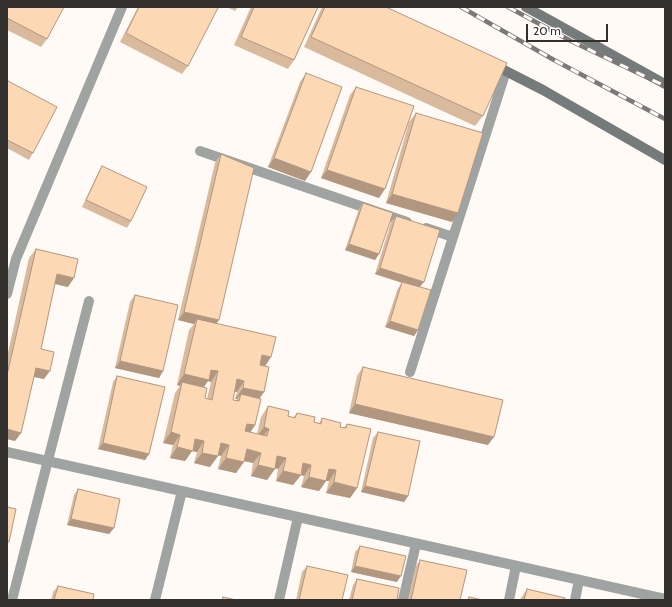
<!DOCTYPE html>
<html>
<head>
<meta charset="utf-8">
<style>
  body { margin:0 }
  #map { position:relative; width:672px; height:607px; overflow:hidden; background:#fffaf6; font-family:Cabin,sans-serif }
  canvas { display:block }
  .frame { position:absolute; inset:0; border:8px solid #322f2c; pointer-events:none }
  .scale { position:absolute; left:526px; top:24px; width:82px; height:18px; box-sizing:border-box; border:2px solid #322f2c; border-top:0; padding-left:5px; font-size:12px; line-height:14px; white-space:nowrap; color:#322f2c; -webkit-text-stroke:3px #fff; paint-order:stroke }
</style>
</head>
<body>
<div id="map">
<canvas width="672" height="607"></canvas>
<div class="frame"></div>
<div class="scale">20 m</div>
</div>
<script>
const ctx = document.querySelector('canvas').getContext('2d');
ctx.lineJoin = 'round';
const toPath = rows => new Path2D(rows.map(r => 'M' + r).join(''));
function trace(path, color, width, dash) { ctx.strokeStyle = color; ctx.lineWidth = width; ctx.lineCap = dash ? 'butt' : 'round'; ctx.setLineDash(dash || []); ctx.stroke(path); }
function fill(path, color) { ctx.fillStyle = color; ctx.fill(path, 'evenodd'); }
trace(toPath([
  [200,151,407,222],
  [426,228,453,237],
  [7,294,16,259,122,7],
  [410,372,506,71],
  [7,452,665,599],
  [12,600,89,301],
  [155,600,182,491],
  [279,600,298,517],
  [403,600,416,544],
  [509,600,516,566],
  [575,600,579,580]
]), '#9fa4a3', 10);
trace(toPath([
  [526,7,665,84],
  [492,64,543,90,665,160]
]), '#747b7a', 10);
const rail = toPath([
  [461,7,554,60,665,119],
  [508,7,571,41,665,86]
]);
trace(rail, '#7d7976', 4.5);
trace(rail, '#fff', 3, [9]);
fill(toPath([
  [7,7,47,39,41,47,7,30],
  [138,7,216,7,188,66,182,74,120,42],
  [227,7,238,7,235,11],
  [251,7,318,7,294,60,288,69,234,45],
  [322,7,386,7,483,116,475,126,304,47],
  [306,73,305,181,268,167,300,82],
  [7,82,33,153,29,160,7,148],
  [356,87,379,198,321,178,350,95],
  [416,113,452,222,386,203,409,122],
  [221,154,217,324,265,366,264,392,260,398,255,425,250,432,257,434,261,417,268,406,288,416,293,418,297,413,314,422,319,423,322,418,340,427,344,428,347,424,357,488,350,498,326,493,329,481,326,481,319,491,301,487,304,476,301,475,293,485,276,481,278,469,275,468,267,480,251,476,253,463,244,461,236,473,218,469,221,456,218,455,210,467,194,463,197,452,192,451,185,461,170,458,173,445,163,443,175,393,180,386,177,385,189,330,194,324,178,320,215,163],
  [208,381,211,382,207,399,205,398,204,387],
  [234,391,237,392,235,399,237,399,236,401,233,400],
  [102,166,131,221,127,228,82,207,98,173],
  [363,203,379,254,375,260,345,250,359,209],
  [396,216,420,287,418,330,414,336,385,327,398,288,402,283,375,274,391,222],
  [36,249,68,287,55,284,41,349,44,379,34,377,21,433,15,441,7,439,7,357,29,258],
  [135,295,163,371,159,378,115,368,130,302],
  [363,367,488,445,349,413,357,376],
  [117,376,149,454,145,460,98,449,113,382],
  [378,432,408,496,404,502,361,492,373,438],
  [78,489,114,528,109,534,67,525,74,495],
  [360,546,397,582,351,572,355,552],
  [420,560,460,600,408,600,416,566],
  [307,566,342,600,296,600,302,572],
  [357,579,397,600,349,600,353,585],
  [58,586,93,600,51,600,53,592],
  [527,589,565,600,520,600,521,598]
]), '#daba9c');
fill(toPath([
  [274,158,311,172,305,181,268,167],
  [327,170,385,189,379,198,321,178],
  [392,194,458,213,452,222,386,203],
  [349,244,379,254,375,260,345,250],
  [380,268,424,282,419,288,375,274],
  [57,274,74,278,68,287,51,283],
  [184,312,219,320,213,328,197,319,194,324,178,320],
  [390,321,418,330,414,336,385,327],
  [262,355,271,357,264,368,254,366],
  [120,361,163,371,159,378,115,368],
  [36,368,50,371,44,379,30,376],
  [211,370,218,371,211,382,208,381,201,391,182,382,180,386,177,385,184,374],
  [237,379,244,381,237,392,230,390],
  [243,388,264,392,256,403,241,394,237,399,235,399],
  [355,404,494,437,488,445,349,413],
  [247,424,255,425,248,436,239,434],
  [264,427,269,429,261,439,256,438],
  [7,429,21,433,15,441,7,439],
  [171,432,180,435,173,445,163,443],
  [195,439,204,441,197,452,192,451,185,461,170,458,177,447],
  [103,443,149,454,145,460,98,449],
  [221,443,229,445,221,456,213,454],
  [247,449,261,453,253,463,239,460],
  [202,453,218,456,210,467,194,463],
  [277,456,286,458,278,469,270,467],
  [226,458,244,462,236,473,218,469],
  [303,463,311,465,304,476,301,475,293,485,276,481,283,471],
  [258,465,275,469,267,480,251,476],
  [329,469,336,470,329,481,326,481,319,491,301,487,309,477],
  [334,482,357,488,350,498,326,493],
  [365,486,408,496,404,502,361,492],
  [71,519,114,528,109,534,67,525],
  [355,566,401,576,397,582,351,572]
]), '#b1977f');
const building = toPath([
  [7,7,64,7,47,39,7,18,7,7],
  [139,7,216,7,218,8,188,66,126,33,139,7],
  [254,7,318,7,294,60,241,37,254,7],
  [325,7,386,7,507,63,483,116,311,37,325,7],
  [306,73,342,87,311,172,274,158,306,73],
  [8,81,57,107,33,153,7,140,7,82,8,81],
  [356,87,414,106,385,189,327,170,356,87],
  [416,113,483,133,458,213,392,194,416,113],
  [221,154,254,168,219,320,184,312,221,154],
  [102,166,147,187,131,221,86,200,102,166],
  [363,203,393,213,379,254,349,244,363,203],
  [396,216,440,230,424,282,380,268,396,216],
  [36,249,78,259,74,278,57,274,41,349,54,352,50,371,36,368,21,433,7,429,7,375,36,249],
  [402,282,431,290,418,330,390,321,402,282],
  [135,295,178,305,163,371,120,361,135,295],
  [197,319,276,337,271,357,262,355,260,365,269,367,264,392,243,388,244,381,237,379,233,400,239,401,241,394,261,399,255,425,247,424,245,431,267,436,269,429,264,427,268,406,289,411,288,416,295,418,297,413,315,417,314,422,321,424,322,418,341,423,340,427,346,428,347,424,371,429,357,488,334,482,336,470,329,469,326,481,309,477,311,465,303,463,301,475,283,471,286,458,277,456,275,469,258,465,261,453,247,449,244,462,226,458,229,445,221,443,218,456,202,453,204,441,195,439,193,451,177,447,180,435,171,432,182,382,207,388,205,398,212,400,218,371,211,370,209,380,184,374,197,319],
  [363,367,503,400,494,437,355,404,363,367],
  [117,376,165,387,149,454,103,443,117,376],
  [378,432,420,441,408,496,365,486,378,432],
  [78,489,120,499,114,528,71,519,78,489],
  [7,507,16,509,9,542,7,542,7,507],
  [360,546,406,556,401,576,355,566,360,546],
  [420,560,467,570,460,600,411,600,420,560],
  [307,566,348,575,342,600,299,600,307,566],
  [357,579,399,588,397,600,352,600,357,579],
  [58,586,94,594,93,600,54,600,58,586],
  [527,589,565,598,565,600,524,600,527,589],
  [223,597,236,600,222,600,223,597],
  [469,597,483,600,468,600,469,597]
]);
fill(building, '#fdd8b5');
trace(building, '#b1977f', 1);
</script>
</body>
</html>
